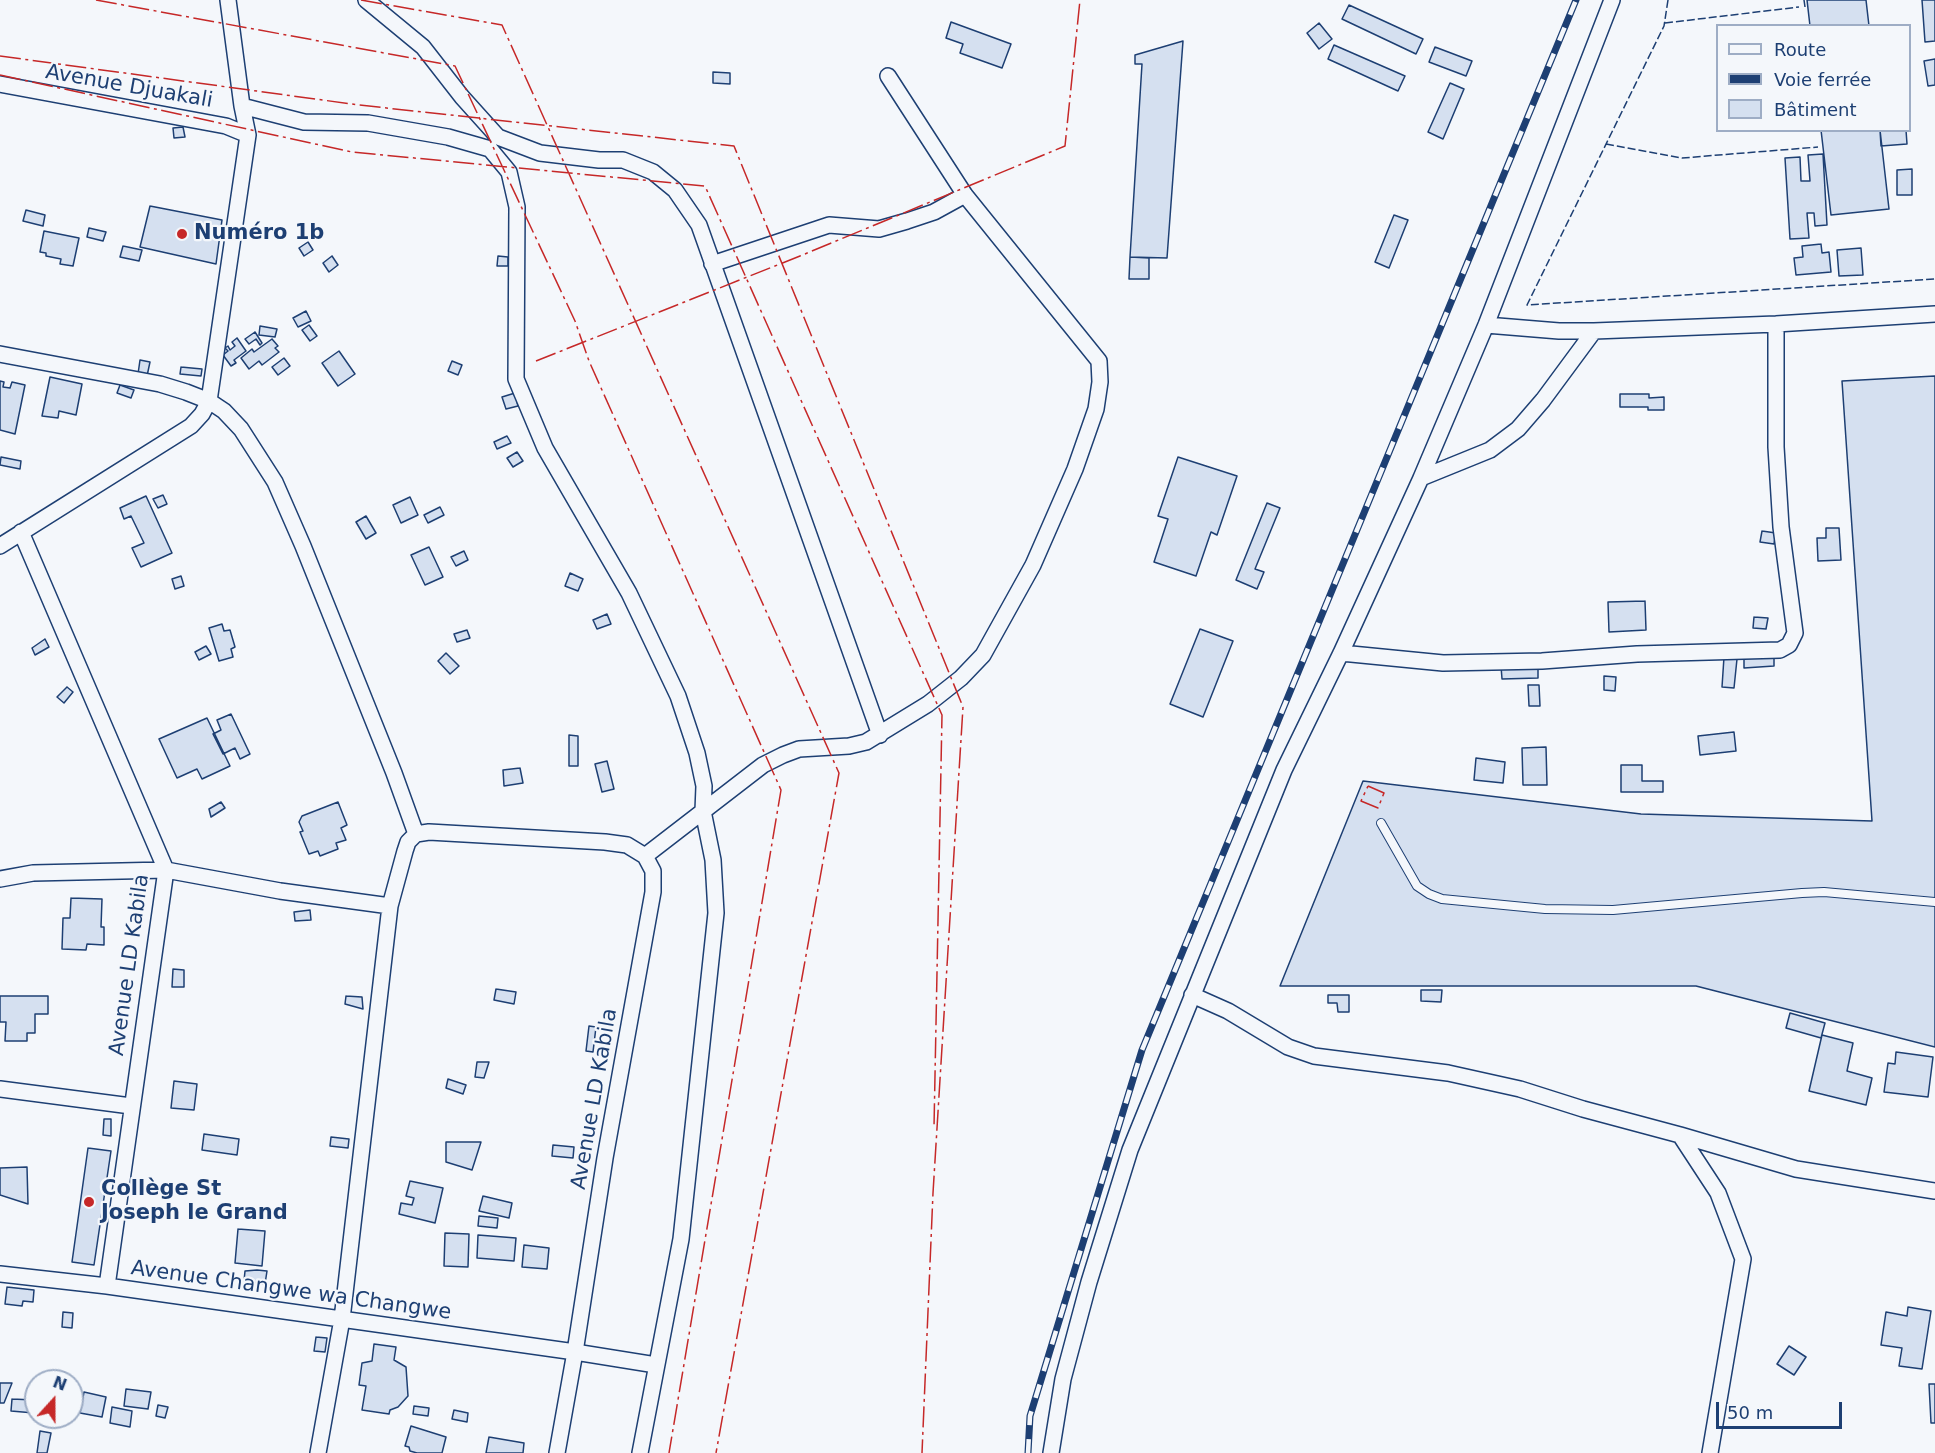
<!DOCTYPE html>
<html>
<head>
<meta charset="utf-8">
<style>
  body { margin:0 }
  #map { position:relative; width:1935px; height:1453px; overflow:hidden; background:#f4f7fb; font-family:"DejaVu Sans",sans-serif }
  canvas { display:block }
  .legend { position:absolute; left:1716px; top:24px; width:195px; height:108px; box-sizing:border-box; background:#f4f7fb; border:2px solid #9eadc5; margin:0; padding:8px 10px; list-style:none; font-size:18px; color:#1d3f73 }
  .legend li { display:flex; align-items:center; gap:12px; height:30px }
  .legend b { width:30px; border:2px solid #9eadc5 }
  .north { position:absolute; left:24px; top:1369px; width:60px; height:60px; box-sizing:border-box; background:#f4f7fb; border:2px solid #9eadc5; border-radius:50%; rotate:21deg; font-size:16px; font-weight:700; line-height:24px; text-align:center; color:#1d3f73 }
  .north::after { content:''; display:block; margin:auto; width:21px; height:27px; background:#c62828; clip-path:polygon(50% 0,100% 100%,50% 72%,0 100%) }
  .scale { position:absolute; left:1716px; top:1402px; width:126px; height:27px; box-sizing:border-box; border:3px solid #1d3f73; border-top:0; padding-left:8px; font-size:18px; line-height:21px; white-space:nowrap; color:#1d3f73; -webkit-text-stroke:4px #f4f7fb; paint-order:stroke }
</style>
</head>
<body>
<div id="map">
<canvas width="1935" height="1453"></canvas>
<ul class="legend">
<li><b style="height:8px;background:#f4f7fb"></b>Route</li>
<li><b style="height:8px;background:#1d3f73"></b>Voie ferrée</li>
<li><b style="height:16px;background:#d5e0f0"></b>Bâtiment</li>
</ul>
<div class="north">N</div>
<div class="scale">50 m</div>
</div>
<script>
const ctx = document.querySelector('canvas').getContext('2d');
ctx.lineJoin = 'round';
function fill(path, color) { ctx.fillStyle = color; ctx.fill(path, 'evenodd'); }
const toPath = rows => new Path2D(rows.map(r => 'M' + r).join(''));
function trace(path, color, width, dash) { ctx.strokeStyle = color; ctx.lineWidth = width; ctx.lineCap = dash ? 'butt' : 'round'; ctx.setLineDash(dash || []); ctx.stroke(path); }
function write(font, color, halo, rows, align = 'center') {
  ctx.font = font + ' "DejaVu Sans",sans-serif'; ctx.lineWidth = 4.5; ctx.setLineDash([]); ctx.textBaseline = 'middle'; ctx.strokeStyle = halo; ctx.fillStyle = color; for (const [text, x, y, turn = 0] of rows) {
    ctx.save(); ctx.translate(x, y); ctx.rotate((+turn || 0) * Math.PI / 180); ctx.textAlign = isNaN(turn) ? turn : align; if (halo) ctx.strokeText(text, 0, 0); ctx.fillText(text, 0, 0); ctx.restore();
  }
}
const building = toPath([
  [1807,0,1866,0,1869,26,1810,26,1807,0],
  [1922,0,1935,0,1935,41,1925,42,1922,0],
  [1349,5,1423,39,1416,54,1342,19,1349,5],
  [951,22,1011,44,1002,68,960,53,963,44,946,38,951,22],
  [1319,23,1332,39,1319,49,1307,33,1319,23],
  [1183,41,1167,258,1130,257,1142,64,1135,64,1135,55,1183,41],
  [1334,45,1405,76,1398,91,1328,59,1334,45],
  [1435,47,1472,61,1466,76,1429,62,1435,47],
  [1935,59,1935,85,1928,86,1924,61,1935,59],
  [713,72,730,73,730,84,713,83,713,72],
  [1450,83,1464,89,1443,139,1428,132,1450,83],
  [183,127,185,137,174,138,173,128,183,127],
  [1821,130,1880,130,1889,209,1831,215,1821,130],
  [1880,130,1906,130,1907,144,1881,146,1880,130],
  [1823,154,1827,225,1815,226,1814,213,1807,213,1809,238,1790,239,1785,158,1800,157,1801,181,1810,181,1808,155,1823,154],
  [1912,169,1912,195,1897,195,1897,170,1912,169],
  [150,206,222,220,216,264,140,247,150,206],
  [26,210,45,215,43,226,23,221,26,210],
  [1394,215,1408,220,1389,268,1375,262,1394,215],
  [89,228,106,232,103,241,87,237,89,228],
  [44,231,79,238,73,266,60,264,61,259,46,256,46,253,40,252,44,231],
  [308,242,313,250,304,256,299,248,308,242],
  [1821,244,1822,253,1829,252,1831,272,1796,275,1794,258,1803,257,1802,246,1821,244],
  [123,246,142,250,139,261,120,257,123,246],
  [1861,248,1863,275,1839,276,1837,250,1861,248],
  [332,256,338,265,329,272,323,263,332,256],
  [498,256,508,257,508,266,497,266,498,256],
  [1130,257,1149,258,1149,279,1129,279,1130,257],
  [306,311,311,321,298,327,293,318,306,311],
  [309,325,317,336,310,341,302,330,309,325],
  [260,326,277,329,275,337,259,335,260,326],
  [255,332,262,343,260,345,256,339,249,344,245,339,255,332],
  [237,338,246,351,234,360,236,363,231,366,223,355,228,351,225,348,228,346,230,350,235,346,232,342,237,338],
  [272,339,278,346,275,348,279,352,262,365,259,361,249,369,241,358,252,349,254,352,272,339],
  [339,351,355,374,338,386,322,363,339,351],
  [284,358,290,366,278,375,272,367,284,358],
  [140,360,150,362,147,376,138,374,140,360],
  [452,361,462,365,458,375,448,371,452,361],
  [181,367,202,369,201,376,180,374,181,367],
  [1935,376,1935,1047,1696,986,1280,986,1363,781,1641,814,1872,821,1842,381,1935,376],
  [50,377,82,384,76,415,59,411,58,418,42,416,50,377],
  [0,381,4,382,3,387,10,388,12,382,25,385,15,434,0,430,0,381],
  [120,385,134,390,131,398,117,393,120,385],
  [515,393,518,406,506,409,502,397,515,393],
  [1620,394,1649,394,1649,398,1664,397,1664,410,1648,410,1648,407,1620,407,1620,394],
  [507,436,511,443,497,449,494,442,507,436],
  [517,452,523,461,513,467,507,458,517,452],
  [1,457,21,461,20,469,0,465,1,457],
  [1178,457,1237,476,1217,535,1211,532,1196,576,1154,562,1168,519,1158,516,1178,457],
  [163,495,167,504,158,508,153,499,163,495],
  [146,496,172,553,141,567,132,548,144,543,131,516,124,519,120,508,146,496],
  [410,497,418,515,401,523,393,505,410,497],
  [1267,503,1280,508,1255,569,1264,572,1257,589,1236,580,1267,503],
  [440,507,444,515,428,523,424,515,440,507],
  [366,516,376,533,366,539,356,522,366,516],
  [1826,528,1839,528,1841,560,1818,561,1817,538,1826,538,1826,528],
  [1762,531,1776,533,1774,544,1760,542,1762,531],
  [429,547,443,577,425,585,411,555,429,547],
  [464,551,468,560,456,566,451,557,464,551],
  [570,573,583,579,578,591,565,586,570,573],
  [181,576,184,586,175,589,172,579,181,576],
  [1645,601,1646,630,1609,632,1608,602,1645,601],
  [607,614,611,624,597,629,593,620,607,614],
  [1754,617,1768,618,1766,629,1753,628,1754,617],
  [222,624,224,631,230,630,235,647,231,649,233,657,219,661,209,628,222,624],
  [1200,629,1233,641,1203,717,1170,704,1200,629],
  [467,630,470,638,457,642,454,634,467,630],
  [45,639,49,647,35,655,32,648,45,639],
  [206,646,211,654,199,660,195,652,206,646],
  [446,653,459,666,450,674,438,661,446,653],
  [1774,656,1774,666,1744,668,1744,658,1774,656],
  [1724,657,1737,659,1734,688,1722,687,1724,657],
  [1538,665,1538,678,1502,679,1501,666,1538,665],
  [1604,676,1616,677,1615,691,1604,690,1604,676],
  [1528,685,1539,685,1540,706,1529,706,1528,685],
  [67,687,73,692,64,703,57,697,67,687],
  [231,714,250,754,240,759,235,748,223,754,213,734,221,730,217,720,231,714],
  [207,718,230,766,202,779,197,769,177,778,159,739,207,718],
  [1734,732,1736,751,1700,755,1698,736,1734,732],
  [569,735,578,736,578,766,569,766,569,735],
  [1546,747,1547,785,1523,785,1522,748,1546,747],
  [1476,758,1505,762,1503,783,1474,780,1476,758],
  [607,761,614,789,602,792,595,764,607,761],
  [1621,765,1642,765,1642,781,1663,781,1663,792,1621,792,1621,765],
  [520,768,523,783,504,786,503,770,520,768],
  [221,802,225,808,211,817,209,809,221,802],
  [338,802,347,825,341,828,346,840,336,843,338,849,320,856,318,851,309,854,300,832,303,831,299,822,302,816,338,802],
  [71,898,102,899,101,927,104,927,104,945,87,944,86,950,62,949,63,918,70,918,71,898],
  [310,910,311,920,295,921,294,912,310,910],
  [173,969,184,970,184,987,172,987,173,969],
  [496,989,516,992,514,1004,494,1000,496,989],
  [1421,990,1442,990,1441,1002,1421,1001,1421,990],
  [1328,995,1349,995,1349,1012,1338,1012,1337,1003,1328,1003,1328,995],
  [0,996,48,996,48,1014,35,1014,35,1033,27,1033,27,1041,5,1041,6,1022,0,1022,0,996],
  [346,996,362,997,363,1009,345,1004,346,996],
  [1790,1013,1825,1023,1821,1038,1786,1028,1790,1013],
  [589,1026,596,1027,593,1052,586,1051,589,1026],
  [1822,1035,1853,1043,1847,1071,1872,1078,1866,1105,1809,1091,1822,1035],
  [1896,1052,1933,1057,1928,1097,1884,1092,1888,1063,1895,1064,1896,1052],
  [477,1062,489,1062,484,1078,475,1077,477,1062],
  [448,1079,466,1085,463,1094,446,1088,448,1079],
  [174,1081,197,1084,194,1110,171,1108,174,1081],
  [104,1119,111,1119,111,1136,103,1135,104,1119],
  [204,1134,239,1139,237,1155,202,1150,204,1134],
  [331,1137,349,1139,348,1148,330,1146,331,1137],
  [446,1142,481,1142,472,1170,446,1162,446,1142],
  [553,1145,574,1147,573,1158,552,1156,553,1145],
  [88,1148,111,1151,94,1265,72,1262,88,1148],
  [27,1167,28,1204,0,1195,0,1168,27,1167],
  [410,1181,443,1188,435,1223,399,1214,401,1203,412,1205,414,1198,406,1196,410,1181],
  [483,1196,512,1203,509,1218,479,1211,483,1196],
  [479,1216,498,1218,497,1228,478,1226,479,1216],
  [238,1229,265,1231,262,1266,235,1263,238,1229],
  [445,1233,469,1234,468,1267,444,1266,445,1233],
  [478,1235,516,1238,514,1261,477,1258,478,1235],
  [524,1245,549,1248,547,1269,522,1267,524,1245],
  [257,1270,267,1271,265,1284,244,1281,245,1271,257,1270],
  [7,1287,34,1290,33,1302,23,1301,22,1306,5,1304,7,1287],
  [1908,1307,1931,1311,1922,1369,1899,1366,1902,1348,1881,1345,1886,1312,1907,1316,1908,1307],
  [63,1312,73,1313,72,1328,62,1327,63,1312],
  [316,1337,327,1338,325,1352,314,1351,316,1337],
  [374,1344,396,1347,394,1360,406,1367,408,1396,398,1407,390,1410,389,1414,362,1410,366,1386,359,1385,362,1363,372,1361,374,1344],
  [1789,1346,1806,1357,1794,1375,1777,1364,1789,1346],
  [0,1383,12,1383,4,1403,0,1403,0,1383],
  [1929,1384,1935,1384,1935,1423,1931,1423,1929,1384],
  [126,1389,151,1392,148,1409,124,1406,126,1389],
  [84,1392,106,1397,102,1417,80,1413,84,1392],
  [12,1399,34,1400,34,1413,11,1411,12,1399],
  [158,1405,168,1407,165,1418,156,1416,158,1405],
  [414,1406,429,1408,428,1416,413,1414,414,1406],
  [112,1407,132,1411,130,1427,110,1423,112,1407],
  [454,1410,468,1413,467,1422,452,1419,454,1410],
  [411,1426,446,1437,442,1453,417,1453,410,1451,409,1447,405,1446,411,1426],
  [40,1431,51,1433,47,1453,37,1453,40,1431],
  [489,1437,524,1443,523,1453,486,1453,489,1437]
]);
fill(building, '#d5e0f0');
trace(building, '#1d3f73', 1.5);
const lane = toPath([
  [1381,823,1417,886,1429,894,1442,899,1545,909,1613,910,1802,893,1824,892,1935,902]
]);
const street = toPath([
  [228,0,242,106,304,122,368,123,448,137,490,149,509,172,517,207,516,379,545,448,629,593,678,696,697,753,704,786,703,811,713,860,716,913,681,1239,640,1453],
  [366,0,423,47,462,97,498,137,540,153,599,160,623,160,653,172,675,190,699,225,880,735],
  [0,84,226,126,248,135],
  [712,264,829,225,879,229,907,221,934,212,965,195],
  [1486,325,1559,331,1594,331,1776,324,1935,314],
  [0,354,160,384,186,392,209,401,224,411,241,429,275,482,303,546,394,773,416,834],
  [1421,478,1490,450,1518,429,1543,400,1594,331],
  [21,532,166,870,107,1286],
  [0,546,191,426,202,414,209,401,248,135,242,106],
  [1341,653,1443,663,1542,661,1637,654,1780,650,1789,645,1795,633,1781,527,1776,447,1776,324],
  [645,856,763,765,783,755,799,749,849,746,866,742,928,704,961,678,983,655,1033,565,1075,469,1096,409,1100,382,1099,361,965,195,888,76],
  [0,879,33,873,166,870,280,891,390,906,405,851,408,842,416,834,429,832,605,842,627,845,645,856,653,871,653,892,605,1158,575,1352,557,1453],
  [1192,995,1228,1011,1288,1047,1314,1056,1448,1073,1520,1089,1583,1109,1680,1135,1796,1169,1935,1191],
  [0,1089,131,1106],
  [1680,1135,1718,1193,1743,1259,1710,1453],
  [0,1274,107,1286,575,1352,656,1365],
  [318,1453,342,1319,390,906],
  [1051,1453,1063,1379,1089,1282,1130,1150,1284,770,1341,653,1421,478,1486,325,1612,0]
]);
trace(lane, '#1d3f73', 10);
trace(street, '#1d3f73', 18);
trace(lane, '#f4f7fb', 8);
trace(street, '#f4f7fb', 15);
const rail = toPath([
  [1028,1453,1030,1416,1142,1050,1576,0]
]);
trace(rail, '#1d3f73', 7);
trace(rail, '#f4f7fb', 4.5, [14]);
trace(toPath([
  [1668,0,1664,26,1527,305,1935,279],
  [1804,0,1805,7],
  [1665,23,1799,7],
  [1606,144,1682,158,1818,147]
]), '#1d3f73', 1.5, [8, 3]);
trace(toPath([
  [96,0,455,66,575,321,589,361,781,790,669,1453],
  [361,0,502,25,839,773,716,1453],
  [0,56,359,105,734,146,963,707,933,1193,922,1453],
  [0,75,352,152,705,186,942,715,934,1127],
  [536,361,800,256,1065,146,1080,0],
  [1368,786,1384,793,1378,808,1361,801,1368,786]
]), '#c62828', 1.5, [21, 4.5, 3, 4.5]);
for (const [x, y, r, color] of [
  [182,234,6,"#c62828"],
  [89,1202,6,"#c62828"]
]) { const dot = new Path2D(); dot.arc(x, y, r, 0, 2 * Math.PI); ctx.fillStyle = color; ctx.fill(dot); trace(dot, '#f4f7fb', 2); }
write('21px', '#1d3f73', '#f4f7fb', [
  ["Avenue Djuakali",129,87,10],
  ["Avenue LD Kabila",130,965,-82],
  ["Avenue LD Kabila",595,1099,-80],
  ["Avenue Changwe wa Changwe",291,1291,8]
]);
write('bold 21px', '#1d3f73', '#f4f7fb', [
  ["Numéro 1b",194,234],
  ["Collège St",101,1190],
  ["Joseph le Grand",101,1214]
], 'left');
</script>
</body>
</html>
